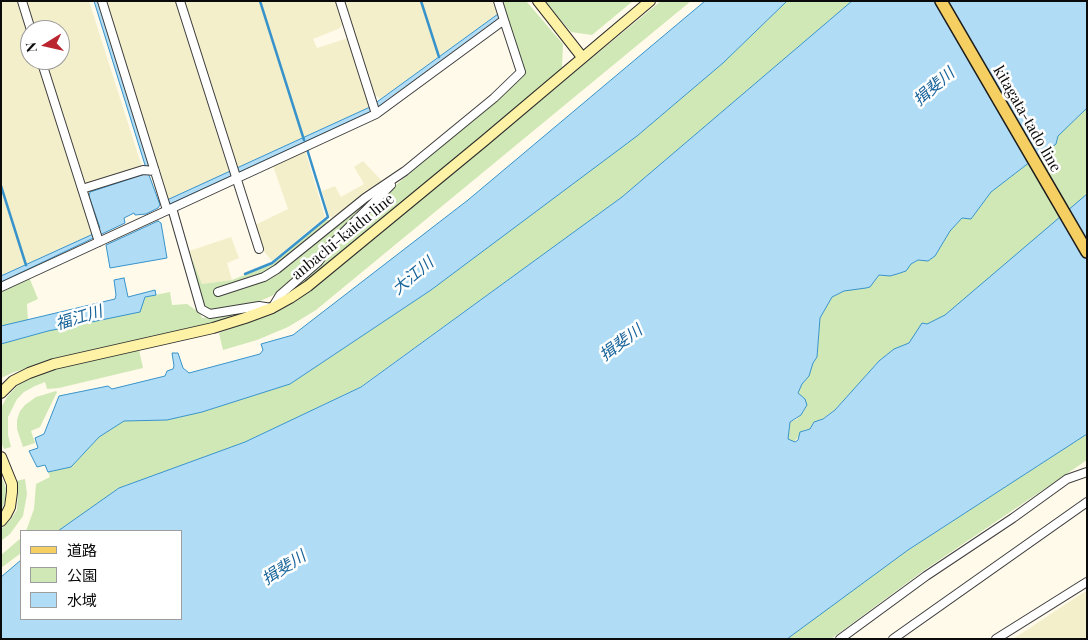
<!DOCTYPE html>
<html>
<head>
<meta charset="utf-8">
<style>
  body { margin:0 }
  #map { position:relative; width:1088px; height:640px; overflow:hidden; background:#fffaea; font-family:"Playfair Display","Noto Sans JP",serif }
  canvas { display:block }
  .frame { position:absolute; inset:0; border:2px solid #0b0b0b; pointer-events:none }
  .legend { position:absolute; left:20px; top:530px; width:162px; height:90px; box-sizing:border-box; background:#fff; border:1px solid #9d9d9d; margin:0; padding:6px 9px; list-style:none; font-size:15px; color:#0b0b0b }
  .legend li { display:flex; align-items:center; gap:10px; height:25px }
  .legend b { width:25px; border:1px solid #9d9d9d }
  .north { position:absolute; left:20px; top:20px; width:50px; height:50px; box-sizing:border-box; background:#fff; border:1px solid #9d9d9d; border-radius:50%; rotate:261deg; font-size:14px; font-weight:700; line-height:20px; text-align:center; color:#0b0b0b }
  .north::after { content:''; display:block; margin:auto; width:18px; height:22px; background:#b92630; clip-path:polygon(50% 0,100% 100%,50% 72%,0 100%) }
</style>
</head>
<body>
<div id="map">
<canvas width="1088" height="640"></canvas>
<div class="frame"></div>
<ul class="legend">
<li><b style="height:6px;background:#f6cf63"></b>道路</li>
<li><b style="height:14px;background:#d0e8b5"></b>公園</li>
<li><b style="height:14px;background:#b0ddf5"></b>水域</li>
</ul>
<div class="north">N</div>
</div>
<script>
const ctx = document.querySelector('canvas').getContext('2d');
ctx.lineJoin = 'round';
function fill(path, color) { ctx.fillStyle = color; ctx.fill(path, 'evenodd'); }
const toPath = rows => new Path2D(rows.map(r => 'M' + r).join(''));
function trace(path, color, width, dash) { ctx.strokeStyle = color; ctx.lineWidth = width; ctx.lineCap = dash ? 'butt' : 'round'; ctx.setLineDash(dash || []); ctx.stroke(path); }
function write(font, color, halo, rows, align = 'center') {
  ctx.font = font + ' "Playfair Display","Noto Sans JP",serif'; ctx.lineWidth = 5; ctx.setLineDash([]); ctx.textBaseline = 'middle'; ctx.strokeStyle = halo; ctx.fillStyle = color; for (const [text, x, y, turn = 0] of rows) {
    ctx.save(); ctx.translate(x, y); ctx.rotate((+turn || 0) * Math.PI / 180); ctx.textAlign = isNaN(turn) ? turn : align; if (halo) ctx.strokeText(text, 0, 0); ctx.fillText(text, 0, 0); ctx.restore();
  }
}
fill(toPath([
  [1,1,19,1,30,36,30,60,38,60,91,229,91,235,1,276],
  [28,1,89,1,142,167,88,184,82,181,44,60,60,60,60,30,34,30,26,5],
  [104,1,176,1,229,172,167,200],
  [182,1,336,1,343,25,338,29,313,39,317,48,348,38,370,107,236,169],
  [344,1,494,1,498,14,381,99,373,94],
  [305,150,325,217,272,261,262,249,255,225,288,209,273,166],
  [363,161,383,182,335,218,329,216,322,191,335,186,341,197,364,184,354,167],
  [231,237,239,258,227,263,232,280,202,284,189,251],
  [1087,591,1087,639,1013,639,1081,594]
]), '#f4efcb');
fill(toPath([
  [501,1,526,1,563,44,562,68,489,133,314,276,284,296,338,248,335,245,381,198,525,73],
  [544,1,633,1,592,35,571,32],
  [661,1,691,1,316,310,288,327,257,340,223,350,219,333,281,309,310,290],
  [787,1,852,1,622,197,360,387,245,442,119,488,58,531,26,531,34,509,36,484,50,477,48,472,71,467,99,437,124,421,167,420,202,412,290,384,431,290,637,136,723,63],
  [1087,108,1087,289,909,343,894,349,879,361,835,410,812,426,810,429,804,430,794,442,788,439,790,422,797,419,804,411,807,405,805,399,798,393,802,384,809,376,813,363,817,357,820,318,832,297,844,291,870,286,879,275,890,276,897,274,906,271,911,264,918,260,928,261,935,256,950,231,962,218,971,219,991,192,1043,152,1051,148,1056,144,1058,136],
  [377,195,316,254,317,259,287,286,276,294,260,301,213,311,205,306,201,300,187,251,189,251,202,284,232,280,273,264,326,220,334,221,265,273,263,280],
  [29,277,38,299,27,304,28,321,1,326,1,289],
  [170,292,172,305,187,304,200,313,202,318,256,309,245,314,211,324,53,359,12,373,1,378,1,344,48,331,145,297],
  [139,350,143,368,59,388,47,389,45,382,35,386,24,392,17,399,8,417,8,435,11,447,4,449,1,442,1,408,7,397,20,383,30,377,55,368],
  [56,391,57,392,40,427,31,431,35,443,23,447,17,429,17,420,20,411,25,405,36,397],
  [1087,434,1087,460,923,571,831,639,787,639,908,550],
  [1,476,6,488,7,495,1,512],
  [25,479,27,494,23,516,10,534,1,541,1,529,11,519,17,510,18,491,16,481],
  [21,538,21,553,1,568,1,555]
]), '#d0e8b5');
const water = toPath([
  [94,1,99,1,150,163,149,175,160,205,158,208,146,214,135,215,134,213,124,218,125,223,1,282,1,276,91,235,100,228,89,196,90,192,145,174,145,165,94,1],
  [705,1,787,1,723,63,637,136,431,290,290,384,202,412,167,420,124,421,99,437,71,467,48,472,45,465,37,467,29,451,38,448,35,438,44,434,59,396,108,386,112,389,165,376,167,371,173,369,174,366,172,353,178,353,183,368,189,373,260,354,263,350,261,344,293,335,468,200,705,1],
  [852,1,1087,1,1087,108,1058,136,1056,144,1051,148,1043,152,991,192,971,219,962,218,950,231,935,256,928,261,918,260,911,264,906,271,897,274,890,276,879,275,870,287,866,288,844,291,832,297,820,318,817,357,813,363,809,376,802,384,798,393,805,399,807,405,801,415,790,422,788,439,795,442,798,440,800,432,810,429,814,422,823,419,835,410,879,361,894,349,909,343,922,323,927,324,945,315,1087,194,1087,434,908,550,787,639,1,639,1,577,21,560,21,619,181,619,181,531,58,531,119,488,245,442,361,387,622,197,852,1],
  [498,14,499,19,378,108,170,204,167,200,370,107,498,14],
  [158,221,161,223,167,258,110,268,106,245,158,221],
  [124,278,128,297,155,290,156,295,145,297,140,312,48,331,1,344,1,326,115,299,116,295,114,280,124,278]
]);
fill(water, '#b0ddf5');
trace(water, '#3893cb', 1);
trace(toPath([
  [260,1,304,140],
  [421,1,439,57],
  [1,186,26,265],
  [245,274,272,263,328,217,307,149]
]), '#3893cb', 2.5);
const street = toPath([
  [22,1,31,30],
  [102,1,167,210],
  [180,1,259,249],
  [340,1,376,114],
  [41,60,99,242],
  [82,189,143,170,155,171],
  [172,208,201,309,210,314,259,306,272,308,280,295,318,262,328,248,391,185],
  [1,287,376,114,504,20,498,1],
  [218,292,264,277,277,269,365,198,405,171,494,98,521,72,504,20],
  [840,639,926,576,1013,518,1067,479,1087,472],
  [893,639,1087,502],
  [996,639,1087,582]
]);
const secondary = toPath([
  [538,1,582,57],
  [1,393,13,381,29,373,54,364,213,328,245,318,272,308,290,298,308,286,484,141,650,1],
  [1,457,12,484,12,492,10,507,6,515,1,521]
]);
const primary = toPath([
  [941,1,1087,252]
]);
trace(street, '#3e3e3e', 10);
trace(secondary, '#2d2d2d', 12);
trace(primary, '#1c1c1c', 14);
trace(street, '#fff', 8);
trace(secondary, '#fef2a6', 10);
trace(primary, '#f6cf63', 11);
write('15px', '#0b0b0b', '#fff', [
  ["kitagata-tado line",1027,119,60],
  ["anbachi-kaidu line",343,237,-39]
]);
write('italic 16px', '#18649a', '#fff', [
  ["揖斐川",934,87,-41],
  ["大江川",413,276,-40],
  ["福江川",79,318,-17],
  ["揖斐川",621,343,-37],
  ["揖斐川",284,568,-33]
]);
</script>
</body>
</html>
